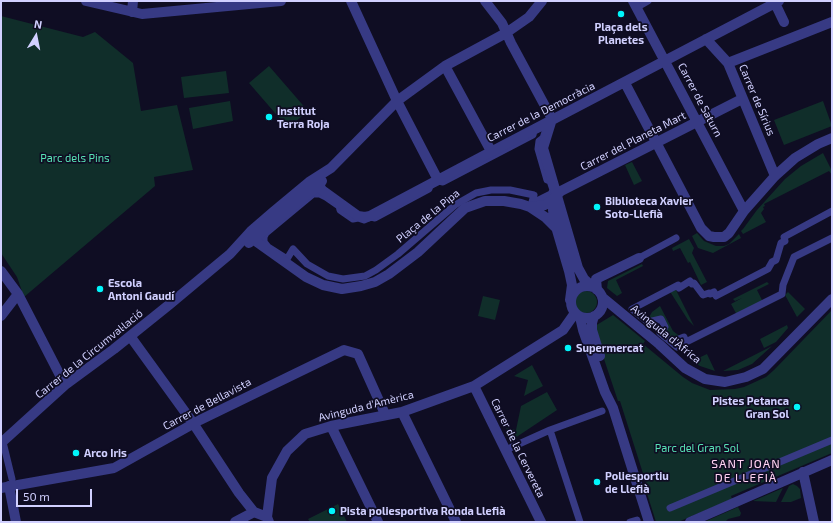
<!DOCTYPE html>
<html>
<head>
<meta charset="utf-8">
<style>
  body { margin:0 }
  #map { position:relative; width:833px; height:523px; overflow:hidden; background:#0f0d23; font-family:"Exo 2",sans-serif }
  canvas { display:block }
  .frame { position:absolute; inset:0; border:2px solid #d1d0ff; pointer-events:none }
  .north { position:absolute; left:16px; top:16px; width:40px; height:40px; -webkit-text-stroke:3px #0f0d23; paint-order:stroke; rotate:10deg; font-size:11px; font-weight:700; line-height:16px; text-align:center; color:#d1d0ff }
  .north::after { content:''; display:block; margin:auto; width:14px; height:18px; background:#d1d0ff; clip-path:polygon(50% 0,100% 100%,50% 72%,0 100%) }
  .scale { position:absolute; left:16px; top:489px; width:76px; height:18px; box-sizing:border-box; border:2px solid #d1d0ff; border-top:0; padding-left:5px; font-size:12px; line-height:14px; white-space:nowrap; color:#d1d0ff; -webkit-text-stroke:3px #0f0d23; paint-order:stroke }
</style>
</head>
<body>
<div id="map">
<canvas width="833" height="523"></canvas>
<div class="frame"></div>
<div class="north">N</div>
<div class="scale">50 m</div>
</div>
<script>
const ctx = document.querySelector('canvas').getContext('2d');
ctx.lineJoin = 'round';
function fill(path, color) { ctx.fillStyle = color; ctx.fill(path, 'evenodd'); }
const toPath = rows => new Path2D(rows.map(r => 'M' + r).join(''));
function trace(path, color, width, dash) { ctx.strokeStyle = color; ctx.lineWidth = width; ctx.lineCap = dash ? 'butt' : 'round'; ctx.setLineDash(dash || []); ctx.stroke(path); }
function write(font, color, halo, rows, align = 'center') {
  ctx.font = font + ' "Exo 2",sans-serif'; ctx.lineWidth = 3.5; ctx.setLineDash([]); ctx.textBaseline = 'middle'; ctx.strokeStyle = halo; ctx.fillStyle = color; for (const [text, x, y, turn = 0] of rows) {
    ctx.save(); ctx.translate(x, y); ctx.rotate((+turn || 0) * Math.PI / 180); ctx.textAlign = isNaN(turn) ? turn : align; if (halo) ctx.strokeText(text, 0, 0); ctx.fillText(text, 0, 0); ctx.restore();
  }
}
fill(toPath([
  [1,16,83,37,95,32,133,63,141,111,177,105,193,170,154,177,155,186,24,297,17,277,1,253],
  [269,66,308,111,288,128,249,83],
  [226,71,229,93,184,98,181,77],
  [230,101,233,121,193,129,189,108],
  [823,101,832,126,784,145,774,120],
  [823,153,832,171,832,175,829,171,764,204,765,206,763,207,764,209,761,213,766,222,743,234,741,231,743,229,757,210,785,179,801,166],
  [632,162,642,181,634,185,625,165],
  [697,233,704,241,716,246,724,246,729,244,739,234,741,238,713,253,698,248,692,236],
  [689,239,694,248,692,253,707,282,701,285,690,262,688,263,680,248,673,251,672,248],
  [642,264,643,266,616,280,622,293,617,296,607,288,608,281],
  [767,282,769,284,757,290,763,302,737,315,731,304,742,298,735,301,733,299],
  [669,290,676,290,694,326,688,320],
  '575 302a11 11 0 1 1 22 0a11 11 0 1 1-22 0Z',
  [788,292,805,309,797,317,785,295],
  [483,296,500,300,495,320,478,316],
  [660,306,673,331,682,338,675,341,660,333,665,327,661,319,647,321,652,312],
  [832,310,832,453,731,496,732,499,678,522,656,522,645,487,647,486,620,401,618,401,594,329,595,326,613,315,645,341,643,344,683,377,692,383,710,390,735,389,744,387,766,377,774,370],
  [787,325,788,328,776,342,764,348,760,339],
  [772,346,752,364,738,370,723,371],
  [707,354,715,371,700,366,692,361],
  [532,365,543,386,524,396,528,380,514,376],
  [547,392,557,410,512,440,506,428,516,430,521,406],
  [793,484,797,486,800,489,801,498,791,502,781,502,789,486],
  [783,488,776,502,753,501],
  [338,504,347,522,310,522,308,519],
  [738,507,741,513,740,516,728,519,725,522,704,522]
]), '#102e2a');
trace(toPath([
  [639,1,641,5,648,1],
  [542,127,546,129,543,138,539,141,538,149,547,180,550,181,553,190,551,194,535,202,532,202,534,195,510,190,491,190,476,193,455,205,398,254,376,270,365,276,343,279,328,276,307,264,293,249,287,259,268,247,264,242,264,237,266,233,313,194,320,194,326,197,339,206,340,210,353,219,358,218,364,220,371,217,375,218,429,189,430,185,439,181,443,182,533,135,534,131,542,127],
  [832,211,784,237,785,241,781,243,776,260,772,262,768,269,716,296,714,292,710,294,709,293,703,295,694,283,692,284,690,281,679,288,678,285,632,309,648,322,661,319,665,327,660,333,677,347,674,341,684,337,686,342,782,294,783,285,794,257,832,238],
  [639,258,676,238],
  [550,430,580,522],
  [3,442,12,479],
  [510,448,550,430,602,411],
  [670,508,832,440],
  [630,522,637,520]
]), '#373a84', 7);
trace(toPath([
  [86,1,142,14,281,1],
  [351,1,397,101,438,180],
  [485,1,502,23,511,43,552,119,543,148,578,268,584,279,593,287],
  [633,1,744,211],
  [774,1,784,22],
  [132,12,133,1],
  [706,39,728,63,775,176],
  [728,63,832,22],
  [445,66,491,151],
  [625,83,701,228,709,236,714,237,724,237,729,233,744,211,775,176,795,158,818,144,832,138],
  [317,177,317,182,322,190,358,216,365,217,370,216,487,154,779,1],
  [556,197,553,210,554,220,569,271,572,285,570,300],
  [530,207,545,205,552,200,561,191,742,99],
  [251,231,252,237,254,240,306,277,323,285,342,289,361,286,375,282,389,274,418,252,465,208,485,201,504,201,521,204,530,207,545,217,555,227],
  [249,243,319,185,322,181],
  [1,271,18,294,65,385],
  '571 302a16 16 0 1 1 32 0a16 16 0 1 1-32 0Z',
  [597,290,596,279,639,258],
  [602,297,659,344,685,368,705,379,725,382,746,377,763,369,832,299],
  [1,316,18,294],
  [594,316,592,323,592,330,600,356],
  [580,317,583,330,605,392,613,408,649,522],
  [130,336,193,423,239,493,254,512,267,517],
  [474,386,541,522],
  [402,412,456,522],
  [331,426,378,522],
  [1,443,65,385,114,349,170,304,230,254,251,231,273,212,309,182,331,168,397,101,445,66,506,33,529,17,542,1],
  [803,472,814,522],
  [9,486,16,522],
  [1,488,114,468,200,420,344,350,358,354,385,414],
  [235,522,254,512],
  [269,522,267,517,272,478,287,451,305,434,331,426,402,412,474,386,563,330,575,313],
  [690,522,832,460]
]), '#373a84', 10);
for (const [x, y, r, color] of [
  [621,14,4,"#00f5fb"],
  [269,117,4,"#00f5fb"],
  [597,207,4,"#00f5fb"],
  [100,289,4,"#00f5fb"],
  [568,348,4,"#00f5fb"],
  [797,407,4,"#00f5fb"],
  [76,453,4,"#00f5fb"],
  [597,482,4,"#00f5fb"],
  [332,511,4,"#00f5fb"]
]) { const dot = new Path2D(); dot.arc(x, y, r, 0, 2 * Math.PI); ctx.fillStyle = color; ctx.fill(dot); trace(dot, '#0f0d23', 1.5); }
write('bold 11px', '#d1d0ff', '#0f0d23', [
  ["Plaça dels",621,27,"center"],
  ["Planetes",621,40,"center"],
  ["Institut",277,111],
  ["Terra Roja",277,124],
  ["Biblioteca Xavier",605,201],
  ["Soto-Llefià",605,214],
  ["Escola",108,283],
  ["Antoni Gaudí",108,296],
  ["Supermercat",576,348],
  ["Pistes Petanca",789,401,"right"],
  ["Gran Sol",789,414,"right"],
  ["Arco Iris",84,453],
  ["Poliesportiu",605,476],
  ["de Llefià",605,489],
  ["Pista poliesportiva Ronda Llefià",340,511]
], 'left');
write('11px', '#d1d0ff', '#0f0d23', [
  ["Carrer de Saturn",700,100,62],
  ["Carrer de Sírius",757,100,67],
  ["Carrer de la Democràcia",541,112,-27],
  ["Carrer del Planeta Mart",633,141,-27],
  ["Plaça de la Pipa",428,216,-39],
  ["Avinguda d'Àfrica",666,334,39],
  ["Carrer de la Circumval·lació",89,354,-39],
  ["Carrer de Bellavista",207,404,-28],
  ["Avinguda d'Amèrica",366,406,-14],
  ["Carrer de la Cervereta",518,448,64]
]);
write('11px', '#58e3b5', '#0f0d23', [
  ["Parc dels Pins",75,158],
  ["Parc del Gran Sol",697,448]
]);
ctx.letterSpacing = '1px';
write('12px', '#ffd2f2', '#0f0d23', [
  ["SANT JOAN",746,464],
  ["DE LLEFIÀ",746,478]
]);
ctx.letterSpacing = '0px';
</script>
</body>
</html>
